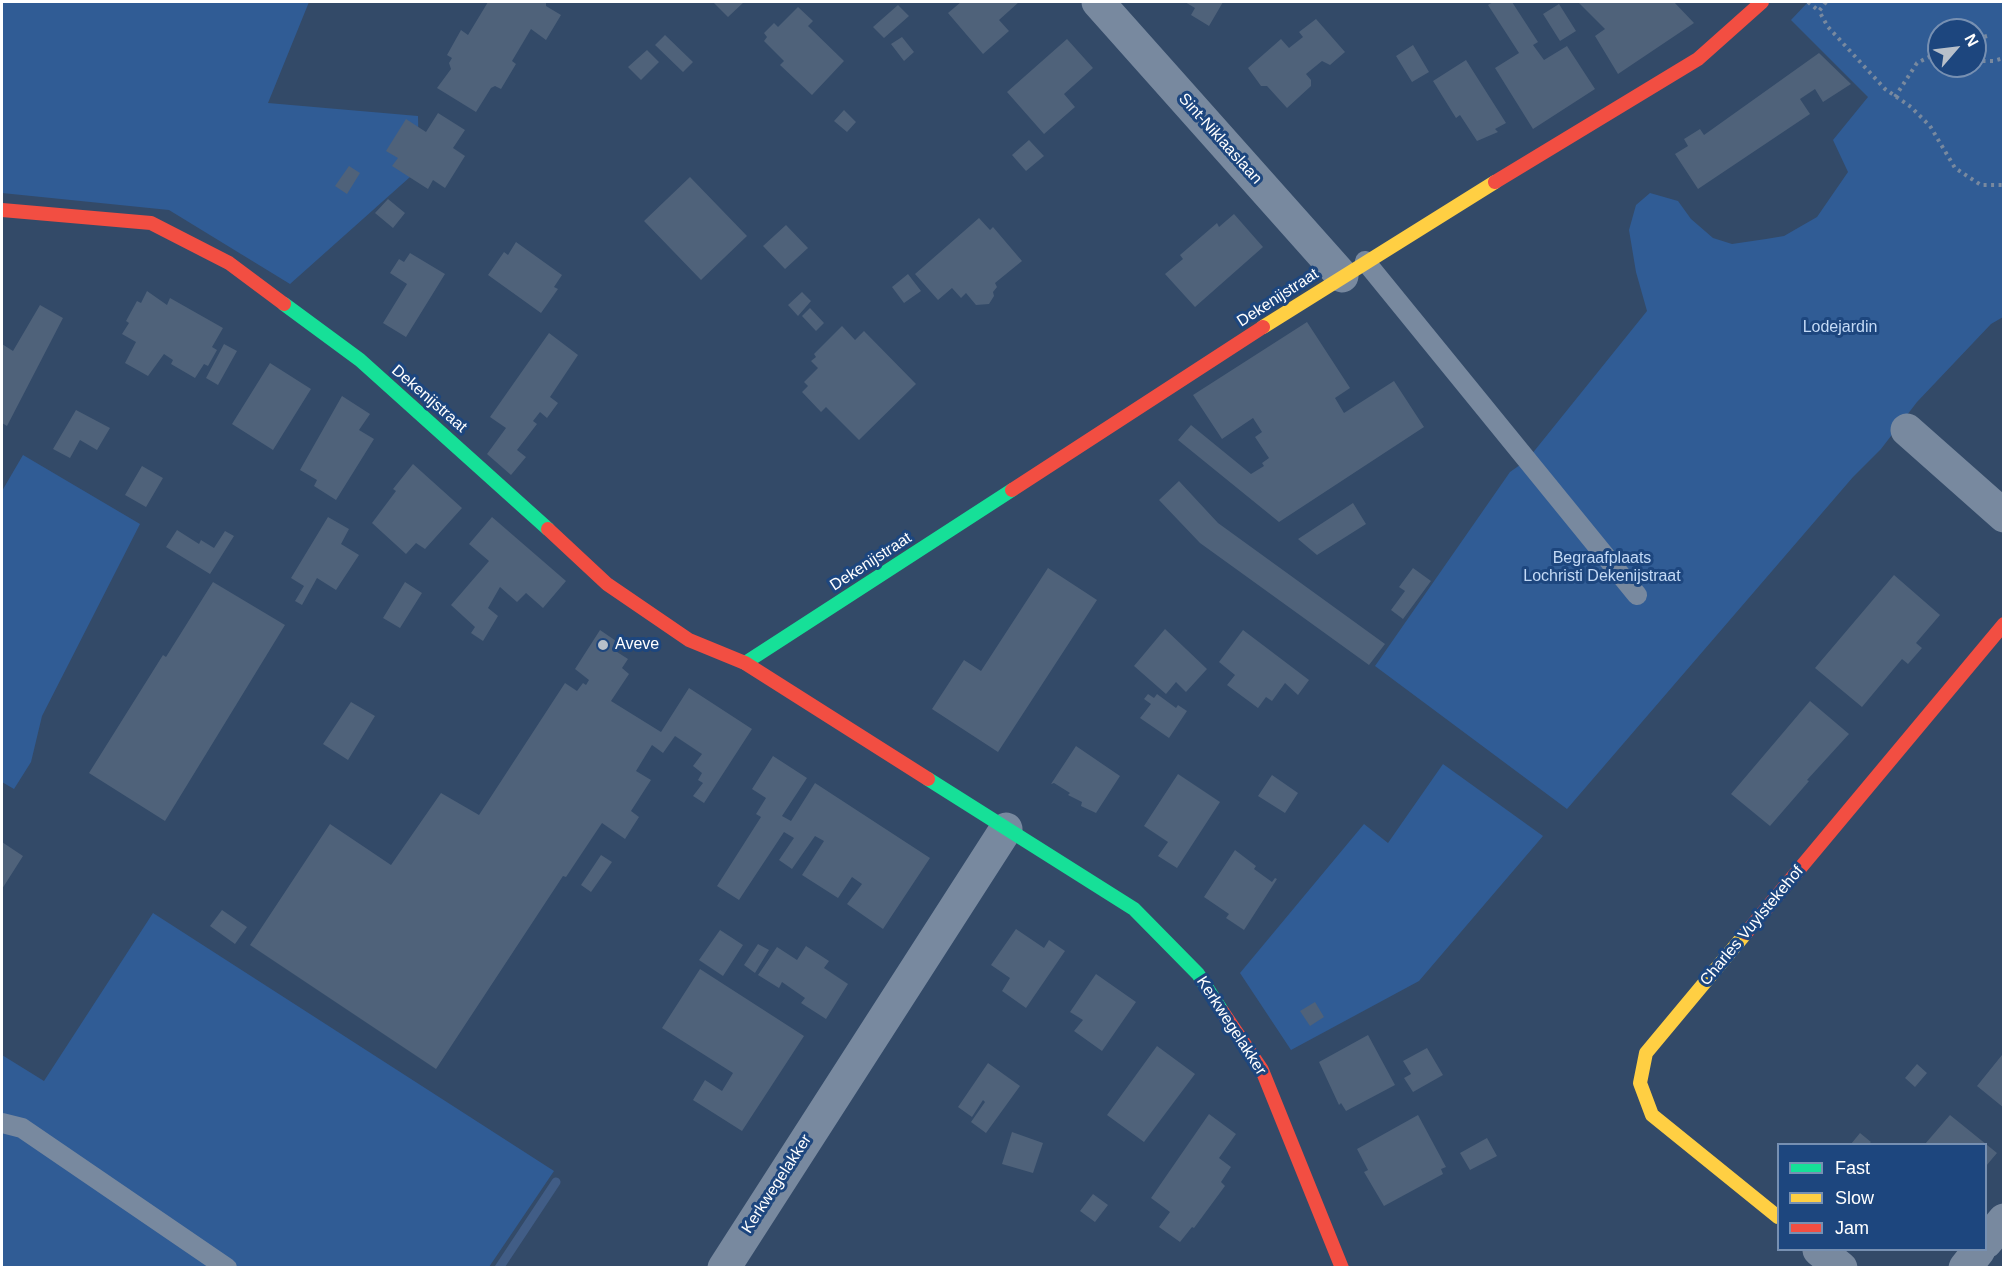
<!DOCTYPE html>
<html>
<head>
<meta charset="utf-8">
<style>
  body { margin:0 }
  #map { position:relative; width:2005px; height:1269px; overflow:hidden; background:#334a68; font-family:Arial,sans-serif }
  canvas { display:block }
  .frame { position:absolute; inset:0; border:3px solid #fff; pointer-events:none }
  .legend { position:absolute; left:1777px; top:1143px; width:210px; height:108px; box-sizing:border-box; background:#1d467e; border:2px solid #7790b2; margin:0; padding:8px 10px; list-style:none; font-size:18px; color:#fff }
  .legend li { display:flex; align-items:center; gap:12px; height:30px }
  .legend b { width:30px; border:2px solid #7790b2 }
  .north { position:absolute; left:1927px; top:18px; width:60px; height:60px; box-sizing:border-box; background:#1d467e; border:2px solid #7790b2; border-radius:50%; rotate:62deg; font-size:16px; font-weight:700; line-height:24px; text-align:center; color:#fff }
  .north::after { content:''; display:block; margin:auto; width:21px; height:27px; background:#b8c0ca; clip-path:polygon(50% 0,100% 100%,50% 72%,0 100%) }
</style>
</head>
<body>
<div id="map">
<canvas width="2005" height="1269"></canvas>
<div class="frame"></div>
<ul class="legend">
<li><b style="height:8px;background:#16e098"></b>Fast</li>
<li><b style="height:8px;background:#ffcf43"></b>Slow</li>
<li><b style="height:8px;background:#f24e42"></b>Jam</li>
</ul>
<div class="north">N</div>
</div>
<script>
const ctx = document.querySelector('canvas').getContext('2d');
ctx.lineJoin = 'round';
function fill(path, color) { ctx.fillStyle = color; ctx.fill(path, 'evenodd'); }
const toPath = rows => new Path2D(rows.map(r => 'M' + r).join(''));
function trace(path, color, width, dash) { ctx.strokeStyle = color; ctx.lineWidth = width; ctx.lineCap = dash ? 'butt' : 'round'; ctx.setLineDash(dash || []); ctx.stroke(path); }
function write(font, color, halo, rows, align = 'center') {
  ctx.font = font + ' Arial,sans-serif'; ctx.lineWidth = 6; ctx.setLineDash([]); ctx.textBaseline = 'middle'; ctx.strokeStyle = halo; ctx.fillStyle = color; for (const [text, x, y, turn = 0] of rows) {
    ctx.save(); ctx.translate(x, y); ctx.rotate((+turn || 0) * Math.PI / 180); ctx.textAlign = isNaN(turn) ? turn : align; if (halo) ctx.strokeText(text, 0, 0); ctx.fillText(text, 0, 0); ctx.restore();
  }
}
fill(toPath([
  [2,2,309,2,268,103,418,116,419,169,290,284,169,210,2,193],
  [1808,2,2003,2,2003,317,1991,324,1917,402,1881,449,1853,477,1567,809,1375,666,1510,472,1527,460,1647,311,1636,272,1629,230,1636,205,1650,193,1678,201,1691,219,1713,238,1732,244,1766,239,1784,236,1817,217,1848,172,1833,140,1868,97,1791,20],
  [1939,30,1975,30,1975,66,1939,66],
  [23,455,140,524,42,716,31,762,14,789,2,782,2,491],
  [1443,764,1543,836,1419,981,1291,1050,1240,973,1364,824,1388,843],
  [153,913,554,1171,489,1267,2,1267,2,1055,44,1081]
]), '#305c95');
trace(toPath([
  [499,1268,556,1182]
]), '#415d86', 9);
fill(toPath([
  [488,2,546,2,546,6,561,15,546,40,531,29,512,61,516,64,501,89,495,86,491,88,476,112,437,88,451,69,449,63,452,58,447,55,461,30,468,35],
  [713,2,744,2,728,17],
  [961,2,1019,2,999,20,1009,31,983,54,948,13],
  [1185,2,1223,2,1209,26,1191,15,1195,8],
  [1493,2,1512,2,1538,42,1533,45,1544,60,1567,46,1595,89,1533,129,1495,68,1519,53,1488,5],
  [1578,2,1674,2,1694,23,1618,74,1595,36,1605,29],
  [1559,4,1576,31,1560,41,1543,14],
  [898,5,909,16,884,38,873,27],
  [798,7,813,21,808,26,844,61,812,95,780,65,784,61,764,41,767,37,764,33,774,23,778,27],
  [1316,19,1345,52,1330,65,1322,61,1306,74,1311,80,1311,86,1287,108,1267,86,1261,86,1248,68,1281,39,1289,48,1303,37,1299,32],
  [665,35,693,62,683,72,655,45],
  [902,37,914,52,904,61,891,44],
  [1067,39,1093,68,1064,94,1075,107,1044,134,1007,92],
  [1413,45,1429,72,1412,82,1396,56],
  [647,50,659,62,641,80,628,67],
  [1819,53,1851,84,1823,102,1815,89,1800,99,1810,114,1698,189,1675,154,1688,146,1684,139,1700,129,1704,135],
  [1466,60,1506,123,1495,129,1498,132,1477,141,1460,115,1456,118,1433,81],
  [844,110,856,122,847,132,834,121],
  [438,113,465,130,453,148,465,156,445,188,433,180,428,189,392,166,398,158,386,151,406,119,426,132],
  [1029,140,1044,156,1026,171,1012,155],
  [349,166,360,173,347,194,335,186],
  [690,177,747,236,701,280,644,221],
  [388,199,405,213,393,228,375,213],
  [1234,214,1263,247,1195,307,1165,274,1183,259,1180,255,1217,223,1219,227],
  [979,218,990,230,993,227,1022,261,995,283,997,287,993,292,994,296,989,304,976,305,966,293,961,298,952,288,938,300,915,274],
  [786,225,808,248,785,269,763,246],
  [516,242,562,275,554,287,558,289,541,313,488,275,504,252,508,255],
  [410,253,445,274,406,337,383,323,407,284,390,273,399,259,404,262],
  [908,274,921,291,904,303,892,287],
  [147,291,167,305,170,298,223,328,212,347,217,350,208,366,204,364,195,378,171,364,173,360,164,354,148,376,125,363,136,342,122,334,129,323,126,321,137,301,141,303],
  [802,292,811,301,798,316,788,305],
  [40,305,63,318,7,426,2,423,2,344,13,351],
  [810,308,824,323,816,331,802,316],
  [1307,322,1350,388,1335,398,1344,413,1394,381,1424,427,1279,522,1178,440,1191,425,1251,474,1264,466,1262,463,1269,458,1255,437,1262,432,1253,418,1222,439,1193,395],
  [842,326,855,340,864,331,916,384,859,440,826,407,821,412,802,392,808,386,804,382,818,368,811,361,816,357,814,354],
  [549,333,578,355,550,397,558,403,547,418,540,412,533,421,537,424,517,450,526,457,511,475,487,454,506,428,490,417],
  [224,344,237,351,218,385,206,378],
  [270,363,311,389,273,450,232,424],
  [342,396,370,414,359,430,374,439,336,500,314,486,317,480,300,470],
  [76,410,110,428,97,450,80,440,70,458,53,449],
  [413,464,462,508,425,549,416,543,406,554,372,523,396,491,393,489],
  [142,466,163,478,146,507,125,495],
  [1179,481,1218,523,1385,644,1369,665,1200,543,1159,500],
  [1353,503,1366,524,1317,555,1298,539],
  [328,517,349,529,341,544,359,555,336,590,317,578,302,605,295,601,304,586,291,578],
  [492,517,566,581,543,608,526,593,517,602,500,587,488,608,498,616,483,641,471,633,475,627,451,605,489,561,469,544],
  [177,530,199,544,201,540,214,548,225,531,234,536,210,574,166,547],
  [1048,568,1097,600,998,752,932,709,964,660,981,671],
  [1413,568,1431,581,1403,619,1391,610,1405,591,1399,587],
  [1894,575,1940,615,1916,643,1922,648,1908,664,1902,659,1862,707,1815,668],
  [213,582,285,625,165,821,89,773,163,655,166,657],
  [405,582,422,593,400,628,383,618],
  [1165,629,1207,669,1186,692,1176,682,1166,694,1134,666],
  [600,630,619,643,614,650,628,659,622,668,629,674,611,701,661,732,689,688,752,729,704,803,693,796,703,783,698,780,702,773,693,766,702,754,675,736,663,753,652,745,636,771,651,780,631,811,639,817,625,839,602,823,566,877,563,876,436,1069,250,945,330,824,391,865,441,793,479,815,565,683,577,691,583,683,586,685,589,680,575,669],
  [1243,630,1309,680,1298,695,1285,683,1272,701,1266,697,1258,708,1227,685,1235,675,1219,662],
  [1148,694,1154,698,1157,694,1176,708,1178,705,1187,711,1169,738,1140,718,1151,704,1144,699],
  [1810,701,1849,734,1807,780,1809,781,1770,826,1731,794],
  [351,702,375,716,348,760,323,744],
  [1076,746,1120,776,1096,813,1081,806,1082,802,1068,795,1070,793,1054,783,1051,784],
  [773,756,807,778,782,816,791,821,815,783,930,858,883,929,847,904,862,884,852,877,838,898,802,875,824,841,815,836,792,869,779,860,794,838,784,832,739,900,717,886,761,817,756,814,766,798,752,789],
  [1178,774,1220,802,1177,868,1158,856,1168,842,1144,826],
  [1272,775,1298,793,1285,813,1258,796],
  [2,842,23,856,2,889],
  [1235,850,1256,866,1254,869,1272,882,1275,878,1277,879,1244,930,1226,918,1229,914,1204,897],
  [601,855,612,862,591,892,581,885],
  [222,910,247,927,235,944,210,926],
  [1016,929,1044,948,1049,940,1065,951,1026,1008,1002,991,1010,978,991,965],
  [720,930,743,945,723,976,699,960],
  [758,944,769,950,755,973,744,965],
  [806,946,829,961,824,968,848,984,826,1019,801,1003,805,998,782,982,779,988,758,975,777,947,797,960],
  [700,969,804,1036,742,1131,693,1100,705,1080,722,1091,733,1073,662,1028],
  [1096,974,1136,1002,1102,1051,1074,1031,1083,1020,1070,1012],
  [1315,1002,1324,1017,1310,1026,1300,1011],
  [1368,1035,1395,1085,1346,1111,1341,1103,1339,1105,1319,1062],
  [1157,1046,1195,1074,1144,1142,1107,1115],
  [1427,1048,1443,1075,1413,1092,1404,1078,1411,1074,1403,1061],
  [2002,1055,2004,1056,2004,1108,1977,1086],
  [988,1063,1020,1086,986,1133,971,1122,985,1102,983,1100,972,1117,958,1107],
  [1917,1064,1927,1073,1915,1087,1905,1078],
  [1209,1114,1236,1134,1219,1158,1231,1167,1221,1182,1225,1186,1194,1228,1192,1227,1180,1242,1159,1227,1170,1212,1151,1198],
  [1418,1115,1446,1167,1441,1169,1443,1174,1384,1206,1364,1172,1368,1170,1357,1149],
  [1950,1115,1997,1153,1986,1166,1986,1144,1925,1144],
  [1012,1132,1043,1143,1033,1173,1002,1164],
  [1860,1133,1871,1142,1869,1144,1851,1144],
  [1487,1138,1497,1156,1470,1170,1460,1153],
  [1093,1194,1108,1205,1095,1222,1080,1211]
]), '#4f627a');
trace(toPath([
  [1808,2,1819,11],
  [1826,2,1819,11,1828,27,1885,89,1911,107,1930,126,1955,168,1981,185,2004,185],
  [1975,46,1977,39,1987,36],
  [1975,52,1978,61],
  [1975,61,1993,61,2004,58],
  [1895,97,1917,63,1939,52]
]), '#78899f', 4, [3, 4.5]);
trace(toPath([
  [1365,261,1637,595],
  [2,1123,22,1128,227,1268]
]), '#78899f', 20);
trace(toPath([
  [1098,2,1342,276],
  [1907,430,2004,516],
  [1986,1242,2004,1220],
  [1819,1250,1841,1268],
  [724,1268,1006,829],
  [1965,1268,1979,1250]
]), '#78899f', 33);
trace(toPath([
  [284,304,360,360,548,529],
  [745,663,1012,490],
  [928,779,1134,909,1198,974,1222,1011]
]), '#16e098', 14);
trace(toPath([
  [1263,327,1495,182],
  [1746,933,1646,1053,1640,1083,1652,1115,1778,1217]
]), '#ffcf43', 14);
trace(toPath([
  [1495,182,1698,59,1762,2],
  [2,210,151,223,229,263,284,304],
  [1012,490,1263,327],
  [548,529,607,584,689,640,745,663,928,779],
  [1746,933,2004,624],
  [1222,1011,1262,1070,1342,1268]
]), '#f24e42', 14);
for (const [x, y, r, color] of [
  [603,645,6,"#b8c0ca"]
]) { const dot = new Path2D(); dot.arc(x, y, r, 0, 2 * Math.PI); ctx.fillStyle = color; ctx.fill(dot); trace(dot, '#1d467e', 2); }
write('16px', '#fff', '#1d467e', [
  ["Sint-Niklaaslaan",1220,139,48],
  ["Dekenijstraat",1278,298,-33],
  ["Dekenijstraat",429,399,41],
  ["Dekenijstraat",871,562,-33],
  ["Charles Vuylstekehof",1752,926,-50],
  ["Kerkwegelakker",1231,1026,57],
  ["Kerkwegelakker",777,1184,-57]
]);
write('16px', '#c4daf6', '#1d467e', [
  ["Lodejardin",1840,328],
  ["Begraafplaats",1602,559],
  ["Lochristi Dekenijstraat",1602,577]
]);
write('16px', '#fff', '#1d467e', [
  ["Aveve",615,645]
], 'left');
</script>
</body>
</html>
